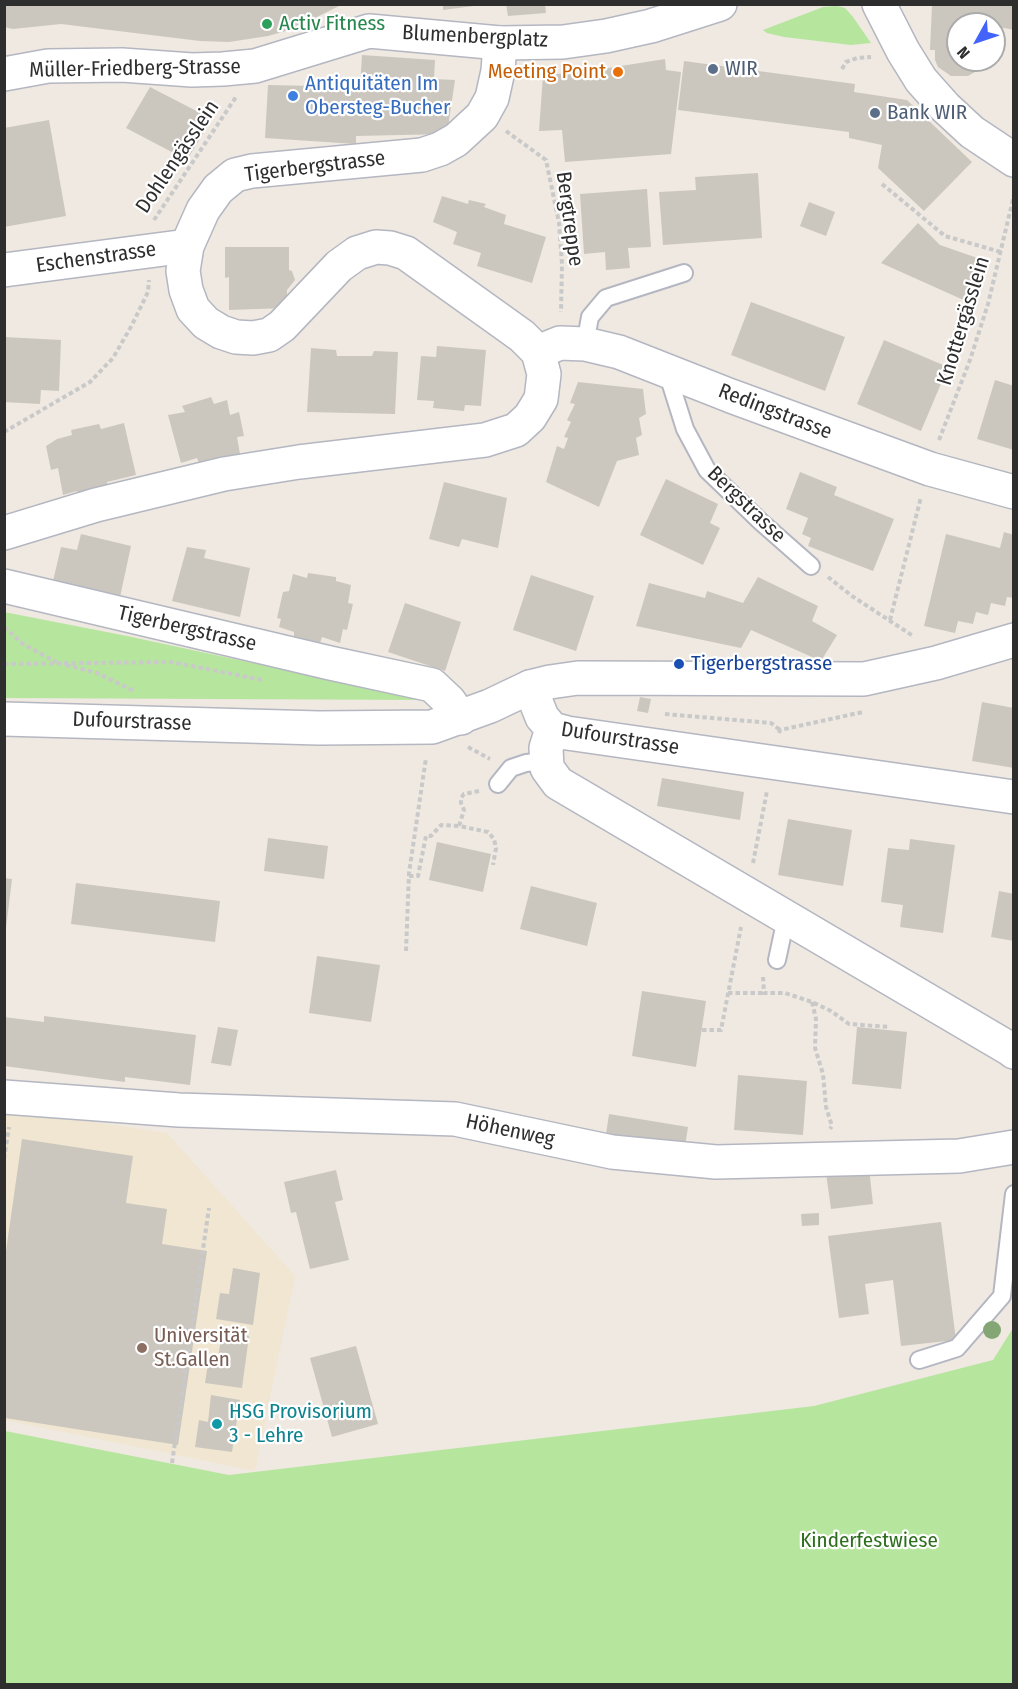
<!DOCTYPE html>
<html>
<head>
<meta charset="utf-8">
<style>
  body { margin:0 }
  #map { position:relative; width:1018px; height:1689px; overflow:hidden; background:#efe9e1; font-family:"Fira Sans Condensed",sans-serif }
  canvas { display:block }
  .frame { position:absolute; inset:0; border:6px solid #2e2e2e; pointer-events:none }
  .north { position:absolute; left:946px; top:12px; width:60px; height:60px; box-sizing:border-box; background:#fff; border:2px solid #ababab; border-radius:50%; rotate:230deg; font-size:16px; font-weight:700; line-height:24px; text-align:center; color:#2e2e2e }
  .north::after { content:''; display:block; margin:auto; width:21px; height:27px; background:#4264fb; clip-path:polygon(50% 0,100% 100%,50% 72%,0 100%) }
</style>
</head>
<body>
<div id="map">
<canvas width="1018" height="1689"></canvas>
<div class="frame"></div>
<div class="north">N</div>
</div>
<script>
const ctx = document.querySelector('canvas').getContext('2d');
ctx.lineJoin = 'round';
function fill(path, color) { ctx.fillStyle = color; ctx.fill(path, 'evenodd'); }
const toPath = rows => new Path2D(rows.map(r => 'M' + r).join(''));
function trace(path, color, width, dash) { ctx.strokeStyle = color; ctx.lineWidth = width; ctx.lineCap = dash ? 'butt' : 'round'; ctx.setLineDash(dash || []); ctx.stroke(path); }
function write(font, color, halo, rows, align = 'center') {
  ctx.font = font + ' "Fira Sans Condensed",sans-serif'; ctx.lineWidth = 4.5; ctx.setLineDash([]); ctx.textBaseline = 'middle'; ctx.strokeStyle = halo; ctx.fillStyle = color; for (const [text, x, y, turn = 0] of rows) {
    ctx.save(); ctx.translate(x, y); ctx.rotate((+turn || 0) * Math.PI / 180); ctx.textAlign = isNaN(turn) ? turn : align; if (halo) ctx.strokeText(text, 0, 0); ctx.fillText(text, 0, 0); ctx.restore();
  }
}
fill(toPath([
  [4,1109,167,1133,295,1276,255,1471,5,1420]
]), '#f0e6d1');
fill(toPath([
  [837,6,845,8,853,17,871,43,851,45,784,37,767,33,763,30,823,7],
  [4,612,127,636,425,700,5,698],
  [1013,1328,1013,1684,5,1684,5,1431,229,1475,814,1406,993,1360]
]), '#b6e59e');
fill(toPath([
  [4,4,343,4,293,29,268,36,229,42,200,41,61,24,13,29,4,27],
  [443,4,474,4,474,6,443,10],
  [506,4,545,4,546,13,508,16],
  [932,5,1014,5,1014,30,994,26,994,24,958,24,958,60,982,60,975,72,968,76,951,76,938,67,935,60,935,50,930,50],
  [362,55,435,60,434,79,455,80,447,134,356,136,356,144,265,138,268,85,360,87],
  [665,59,666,70,681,72,671,154,565,162,562,130,539,131,543,75,583,72],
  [684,61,855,84,854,92,907,100,972,162,924,211,878,168,882,145,849,138,849,132,678,110],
  [150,87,212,119,187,160,126,128],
  [49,120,66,216,4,227,4,128],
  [758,173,762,238,663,245,659,192,696,190,695,177],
  [647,189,651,247,628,248,630,268,606,270,605,252,584,254,580,194],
  [442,196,468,204,469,200,486,204,484,207,506,215,504,224,546,237,532,283,477,266,481,253,453,244,457,232,433,222],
  [809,202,835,212,826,236,800,226],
  [918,223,940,245,986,261,968,302,881,263],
  [225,247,289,247,289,270,292,271,295,280,287,290,287,308,229,310,229,277,225,278],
  [751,302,845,337,825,391,731,355],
  [4,337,61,340,59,391,41,390,40,404,4,402],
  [884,340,948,367,921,431,857,404],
  [437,346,486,350,481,406,465,405,464,411,433,408,434,401,417,400,421,356,436,357],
  [311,348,336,350,337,356,372,356,374,351,398,352,395,414,307,412],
  [995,380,1014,386,1014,450,977,439],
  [578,382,643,389,646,414,639,418,642,435,636,438,639,455,617,461,599,507,546,482,557,446,564,449,568,438,564,437,571,422,567,420,575,404,570,403],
  [211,397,214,404,227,400,230,415,239,412,244,436,237,437,240,454,200,466,197,458,181,463,168,415,185,412,182,406],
  [124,423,136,475,107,482,108,491,78,498,77,491,63,495,58,468,51,470,46,446,57,439,72,435,71,430,99,424,101,429],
  [800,472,837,487,834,495,894,519,873,571,808,546,811,538,802,534,808,518,786,509],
  [666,479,718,504,710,523,720,528,703,565,640,535],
  [444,482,507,498,498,548,462,539,459,547,429,539],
  [1004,532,1014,535,1014,598,1007,597,1005,606,991,603,988,615,976,612,973,624,958,621,955,633,924,626,946,534,1000,548],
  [81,534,131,546,120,597,53,581,61,547,77,550],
  [187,547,206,550,204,558,250,568,240,617,172,601],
  [308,573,336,577,336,581,351,585,348,603,353,604,347,630,343,629,340,643,322,637,320,643,294,637,294,632,279,627,281,619,277,618,283,592,289,591,293,574,307,578],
  [531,575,594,596,576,651,513,630],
  [758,577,818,606,812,621,837,635,821,661,751,630,741,648,636,626,649,583,705,598,707,591,743,603],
  [405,603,461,622,445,671,388,652],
  [640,697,651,699,648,713,637,711],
  [982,702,1014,708,1014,768,972,761],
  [662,778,744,792,740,820,657,806],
  [788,819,852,830,843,886,778,875],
  [268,838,328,846,324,879,264,871],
  [910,839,955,845,943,933,900,927,903,905,881,902,888,848,909,850],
  [437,842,491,854,483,892,429,880],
  [4,878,12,879,6,928,4,928],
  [76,883,220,901,215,942,71,924],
  [531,886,597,903,587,946,520,929],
  [999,891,1014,894,1014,941,991,937],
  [317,956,380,965,371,1022,309,1013],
  [642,991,706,1001,696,1067,632,1056],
  [44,1016,196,1035,190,1085,125,1077,125,1082,4,1066,4,1017,44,1022],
  [218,1027,238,1030,231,1066,211,1063],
  [857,1027,907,1032,901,1089,852,1084],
  [738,1075,807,1081,803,1135,734,1130],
  [609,1114,688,1127,684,1153,605,1141],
  [22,1139,133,1156,126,1203,167,1209,162,1244,207,1251,178,1445,5,1418,5,1258],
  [869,1168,873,1204,831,1209,826,1173],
  [336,1170,343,1200,335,1202,349,1260,310,1269,296,1212,291,1213,284,1182],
  [819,1213,819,1225,802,1226,801,1214],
  [941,1222,956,1340,901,1346,893,1280,865,1284,869,1314,839,1318,828,1236],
  [233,1268,260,1273,253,1325,216,1319,220,1293,229,1294],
  [222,1332,249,1336,242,1388,205,1383,209,1357,218,1358],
  [356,1346,378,1424,332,1437,310,1358],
  [211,1395,240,1400,232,1452,195,1447,199,1420,208,1422]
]), '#cbc7bf');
const lane = toPath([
  [585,344,590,317,606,298,684,273],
  [667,372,685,429,707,470,761,522,811,566],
  [498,784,511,768,526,763,547,761],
  [777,960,786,918],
  [919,1360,957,1348,1002,1296,1014,1194]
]);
const street = toPath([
  [879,4,903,51,921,80,945,107,972,132,1014,160],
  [4,270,187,246],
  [538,352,560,343,585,344,619,352,731,396,930,469,1014,492],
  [4,533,96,505,224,474,299,462,485,440,516,430,530,417,541,399,544,374,538,352,522,336,406,253,390,248,376,247,357,253,339,266,282,326,269,335,253,338,236,337,221,332,206,323,193,309,186,290,183,271,187,246,203,210,218,189,235,175,252,171,422,155,440,149,456,140,482,116,492,98,498,71,500,43],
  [4,586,330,663,432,685,449,701,461,718],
  [530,687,542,717,552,729,567,733,1014,797],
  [552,729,546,748,547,768,558,783,1010,1049,1014,1052],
  [4,1097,179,1110,455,1119,612,1152,716,1162,959,1156,1014,1147]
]);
const secondary = toPath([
  [4,74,48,66,122,65,192,70,223,69,255,66,369,31,500,43,563,42,606,36,651,26,720,4],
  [4,719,319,728,432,727,490,706,530,687,550,682,578,678,864,679,936,663,1014,640]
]);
trace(lane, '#b4b7c1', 20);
trace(street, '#b4b7c1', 36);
trace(secondary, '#b4b7c1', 36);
trace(toPath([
  [842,69,846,62,857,58,871,57],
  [506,131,546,160,559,223,562,264,561,312],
  [882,184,945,236,1001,252],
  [154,220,236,97],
  [4,432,90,382,113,358,132,325,148,292,149,280],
  [939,440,970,360,988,304,1014,195],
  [828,577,852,596,913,636],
  [890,620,921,497],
  [4,627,23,644,56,662],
  [4,664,172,662,262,680],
  [66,665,97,673,134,691],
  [665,714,771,723,780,730],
  [779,733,780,730,863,712],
  [468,747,490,759],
  [479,791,464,794,461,798,461,803,464,810,459,826,488,832,494,839,496,848,493,865],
  [753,863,767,791],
  [409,876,418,876,426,836,431,836,441,825,459,826],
  [406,951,409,873,426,758],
  [763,977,764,993,785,993,812,1002,831,1011,849,1024,890,1027],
  [728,993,764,993],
  [812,1002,816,1019,815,1048,823,1074,826,1107,832,1126,830,1129],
  [702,1030,721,1030,741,927],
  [4,1159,9,1127],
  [172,1463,209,1208]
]), '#c9c9c9', 4, [4.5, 3]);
trace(lane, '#fff', 16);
trace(street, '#fff', 33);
trace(secondary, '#fff', 33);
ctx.fillStyle = '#84a574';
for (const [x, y] of [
  [992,1330]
]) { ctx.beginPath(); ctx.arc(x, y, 9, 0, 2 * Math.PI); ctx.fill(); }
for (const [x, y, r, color] of [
  [267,24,6,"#2e9e5b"],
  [713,69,6,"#5c6f8a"],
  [618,72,6,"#e8710a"],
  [293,96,6,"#3f7fe0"],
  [875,113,6,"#5c6f8a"],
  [679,664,6,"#1a4fb4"],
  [142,1348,6,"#8d6e63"],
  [217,1424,6,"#0f9aa8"]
]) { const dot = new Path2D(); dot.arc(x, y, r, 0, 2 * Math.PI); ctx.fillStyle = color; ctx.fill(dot); trace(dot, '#fff', 2); }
write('21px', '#27864d', '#fff', [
  ["Activ Fitness",279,24]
], 'left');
write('21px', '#2e2e2e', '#fff', [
  ["Blumenbergplatz",475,37,3],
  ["Müller-Friedberg-Strasse",135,69,-1],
  ["Dohlengässlein",178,157,-56],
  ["Tigerbergstrasse",315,167,-7],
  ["Bergtreppe",569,219,82],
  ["Eschenstrasse",96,258,-8],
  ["Knottergässlein",964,321,-73],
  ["Redingstrasse",775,412,21],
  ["Bergstrasse",746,505,44],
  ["Tigerbergstrasse",187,629,13],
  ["Dufourstrasse",132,722,2],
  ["Dufourstrasse",620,739,9],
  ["Höhenweg",510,1131,12]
]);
write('21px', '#4e5e75', '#fff', [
  ["WIR",725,69],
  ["Bank WIR",887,113]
], 'left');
write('21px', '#c56008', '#fff', [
  ["Meeting Point",606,72]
], 'right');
write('21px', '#366cbe', '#fff', [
  ["Antiquitäten Im",305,84],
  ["Obersteg-Bucher",305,108]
], 'left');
write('21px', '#164399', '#fff', [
  ["Tigerbergstrasse",691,664]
], 'left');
write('21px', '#785e54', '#fff', [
  ["Universität",154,1336],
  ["St.Gallen",154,1360]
], 'left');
write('21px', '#0d838f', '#fff', [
  ["HSG Provisorium",229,1412],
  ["3 - Lehre",229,1436]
], 'left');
write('21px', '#2c6e1b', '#fff', [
  ["Kinderfestwiese",869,1541]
]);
</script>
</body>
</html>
